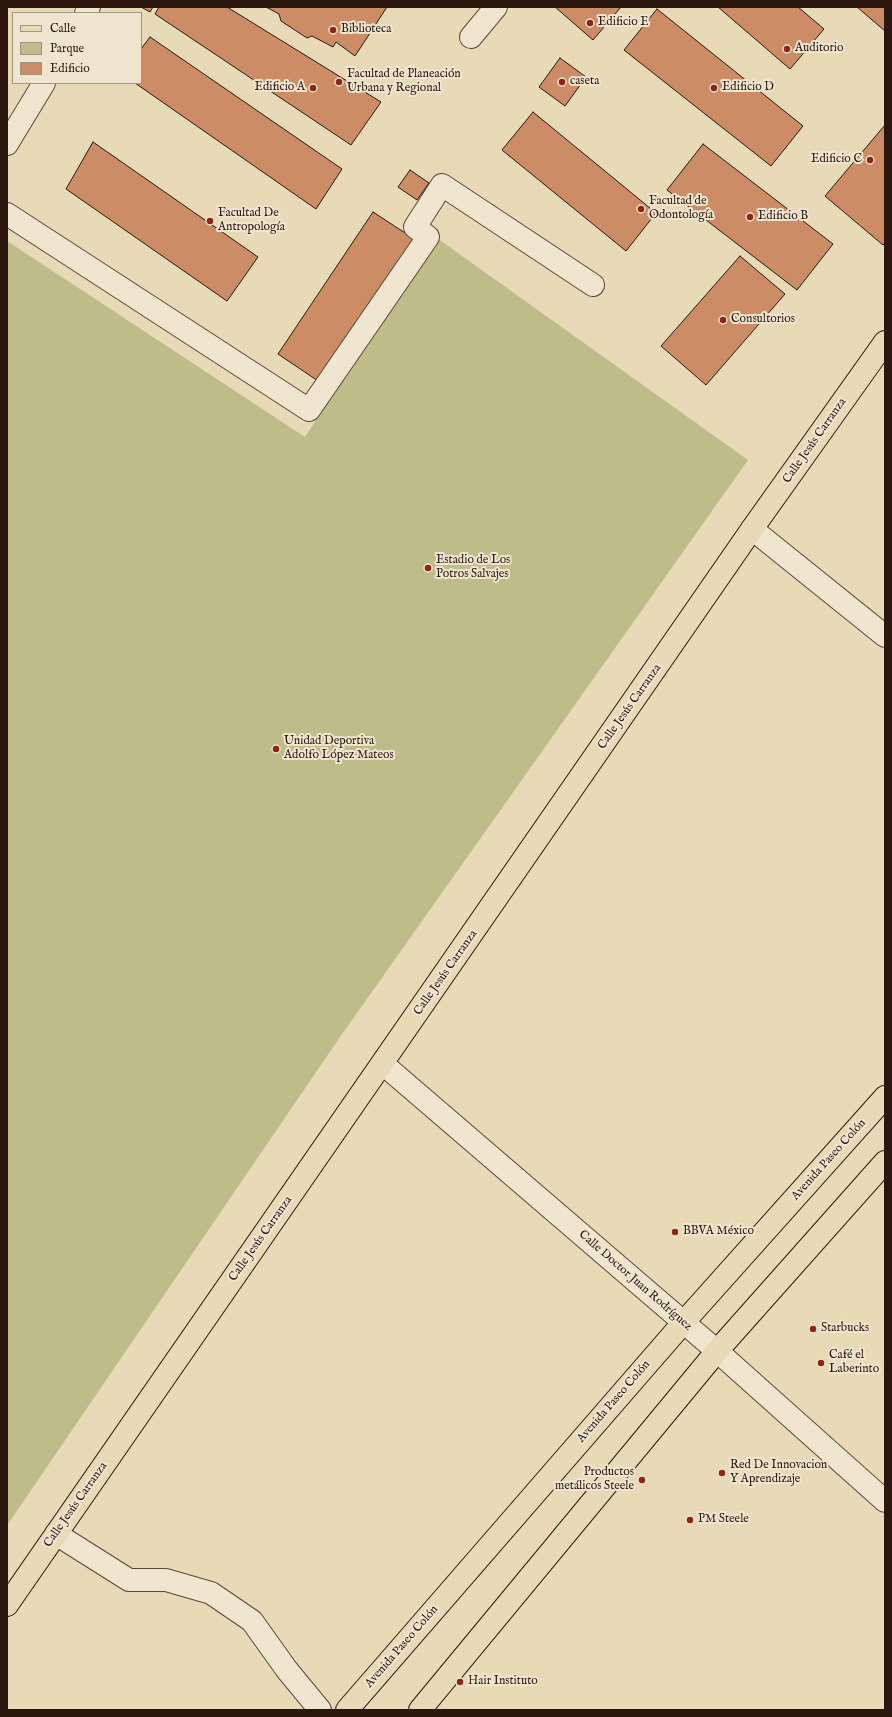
<!DOCTYPE html>
<html>
<head>
<meta charset="utf-8">
<style>
  body { margin:0 }
  #map { position:relative; width:892px; height:1717px; overflow:hidden; background:#e8d9b7; font-family:"IM FELL English",serif }
  canvas { display:block }
  .frame { position:absolute; inset:0; border:8px solid #2c170e; pointer-events:none }
  .legend { position:absolute; left:12px; top:12px; width:130px; height:72px; box-sizing:border-box; background:#f0e6d0; border:1px solid #a29382; margin:0; padding:5px 7px; list-style:none; font-size:12px; color:#2c170e }
  .legend li { display:flex; align-items:center; gap:8px; height:20px }
  .legend b { width:20px; border:1px solid #a29382 }
</style>
</head>
<body>
<div id="map">
<canvas width="892" height="1717"></canvas>
<div class="frame"></div>
<ul class="legend">
<li><b style="height:5px;background:#e8d9b7"></b>Calle</li>
<li><b style="height:11px;background:#bebd89"></b>Parque</li>
<li><b style="height:11px;background:#cc8c65"></b>Edificio</li>
</ul>
</div>
<script>
const ctx = document.querySelector('canvas').getContext('2d');
ctx.lineJoin = 'round';
function fill(path, color) { ctx.fillStyle = color; ctx.fill(path, 'evenodd'); }
const toPath = rows => new Path2D(rows.map(r => 'M' + r).join(''));
function trace(path, color, width, dash) { ctx.strokeStyle = color; ctx.lineWidth = width; ctx.lineCap = dash ? 'butt' : 'round'; ctx.setLineDash(dash || []); ctx.stroke(path); }
function write(font, color, halo, rows, align = 'center') {
  ctx.font = font + ' "IM FELL English",serif'; ctx.lineWidth = 4; ctx.setLineDash([]); ctx.textBaseline = 'middle'; ctx.strokeStyle = halo; ctx.fillStyle = color; for (const [text, x, y, turn = 0] of rows) {
    ctx.save(); ctx.translate(x, y); ctx.rotate((+turn || 0) * Math.PI / 180); ctx.textAlign = isNaN(turn) ? turn : align; if (halo) ctx.strokeText(text, 0, 0); ctx.fillText(text, 0, 0); ctx.restore();
  }
}
fill(toPath([
  [434,236,748,460,340,1037,8,1524,7,241,305,437]
]), '#bebd89');
const building = toPath([
  [141,7,153,7,150,12,141,7],
  [159,7,227,7,381,102,351,145,155,14,159,7],
  [266,7,387,7,355,56,336,42,333,47,312,36,307,38,281,21,279,14,266,7],
  [555,7,621,7,593,40,555,7],
  [718,7,798,7,824,29,790,69,718,7],
  [857,7,885,7,885,31,857,7],
  [657,9,803,126,771,166,624,50,657,9],
  [150,37,342,169,316,209,135,83,141,83,141,49,150,37],
  [560,58,586,77,565,106,539,87,560,58],
  [533,112,656,213,626,251,502,150,533,112],
  [885,125,885,243,883,245,825,196,885,125],
  [93,142,258,257,227,301,66,189,93,142],
  [703,144,833,244,797,290,667,190,703,144],
  [410,170,429,183,417,200,398,187,410,170],
  [373,212,416,240,321,383,278,354,373,212],
  [740,256,785,294,706,385,661,346,740,256]
]);
fill(building, '#cc8c65');
trace(building, '#2c170e', 1);
const minor = toPath([
  [86,13,89,7],
  [471,37,496,7],
  [7,144,44,83],
  [7,214,309,410,428,237,415,227,442,185,593,285],
  [752,529,885,636],
  [383,1064,717,1351,885,1501],
  [56,1534,129,1580,166,1580,211,1593,252,1621,287,1670,320,1710]
]);
const major = toPath([
  [7,1605,752,529,885,342],
  [347,1710,683,1323,885,1097],
  [420,1710,717,1351,885,1162]
]);
trace(minor, '#5b4838', 24);
trace(major, '#2c170e', 24);
trace(minor, '#f0e6d0', 22);
trace(major, '#e8d9b7', 22);
for (const [x, y, r, color] of [
  [590,23,4,"#8f2418"],
  [333,30,4,"#8f2418"],
  [787,49,4,"#8f2418"],
  [339,82,4,"#8f2418"],
  [562,82,4,"#8f2418"],
  [313,88,4,"#8f2418"],
  [714,88,4,"#8f2418"],
  [870,160,4,"#8f2418"],
  [641,209,4,"#8f2418"],
  [750,217,4,"#8f2418"],
  [210,221,4,"#8f2418"],
  [723,320,4,"#8f2418"],
  [428,568,4,"#8f2418"],
  [276,749,4,"#8f2418"],
  [675,1232,4,"#8f2418"],
  [813,1329,4,"#8f2418"],
  [821,1363,4,"#8f2418"],
  [722,1473,4,"#8f2418"],
  [642,1480,4,"#8f2418"],
  [690,1520,4,"#8f2418"],
  [460,1682,4,"#8f2418"]
]) { const dot = new Path2D(); dot.arc(x, y, r, 0, 2 * Math.PI); ctx.fillStyle = color; ctx.fill(dot); trace(dot, '#f0e6d0', 1.5); }
write('12px', '#2c170e', '#f0e6d0', [
  ["Edificio E",598,23],
  ["Biblioteca",341,30],
  ["Auditorio",795,49],
  ["Facultad de Planeación",347,75],
  ["Urbana y Regional",347,89],
  ["caseta",570,82],
  ["Edificio A",305,88,"right"],
  ["Edificio D",722,88],
  ["Edificio C",862,160,"right"],
  ["Facultad de",649,202],
  ["Odontología",649,216],
  ["Facultad De",218,214],
  ["Antropología",218,228],
  ["Edificio B",758,217],
  ["Consultorios",731,320],
  ["Estadio de Los",436,561],
  ["Potros Salvajes",436,575],
  ["Unidad Deportiva",284,742],
  ["Adolfo López Mateos",284,756],
  ["BBVA México",683,1232],
  ["Starbucks",821,1329],
  ["Café el",829,1356],
  ["Laberinto",829,1370],
  ["Red De Innovacion",730,1466],
  ["Y Aprendizaje",730,1480],
  ["Productos",634,1473,"right"],
  ["metálicos Steele",634,1487,"right"],
  ["PM Steele",698,1520],
  ["Hair Instituto",468,1682]
], 'left');
write('12px', '#2c170e', '#f0e6d0', [
  ["Calle Jesús Carranza",815,441,-55],
  ["Calle Jesús Carranza",630,707,-55],
  ["Calle Jesús Carranza",446,973,-55],
  ["Avenida Paseo Colón",829,1160,-48],
  ["Calle Jesús Carranza",261,1239,-55],
  ["Calle Doctor Juan Rodríguez",635,1281,41],
  ["Avenida Paseo Colón",614,1402,-49],
  ["Calle Jesús Carranza",76,1505,-55],
  ["Avenida Paseo Colón",402,1647,-49]
]);
</script>
</body>
</html>
